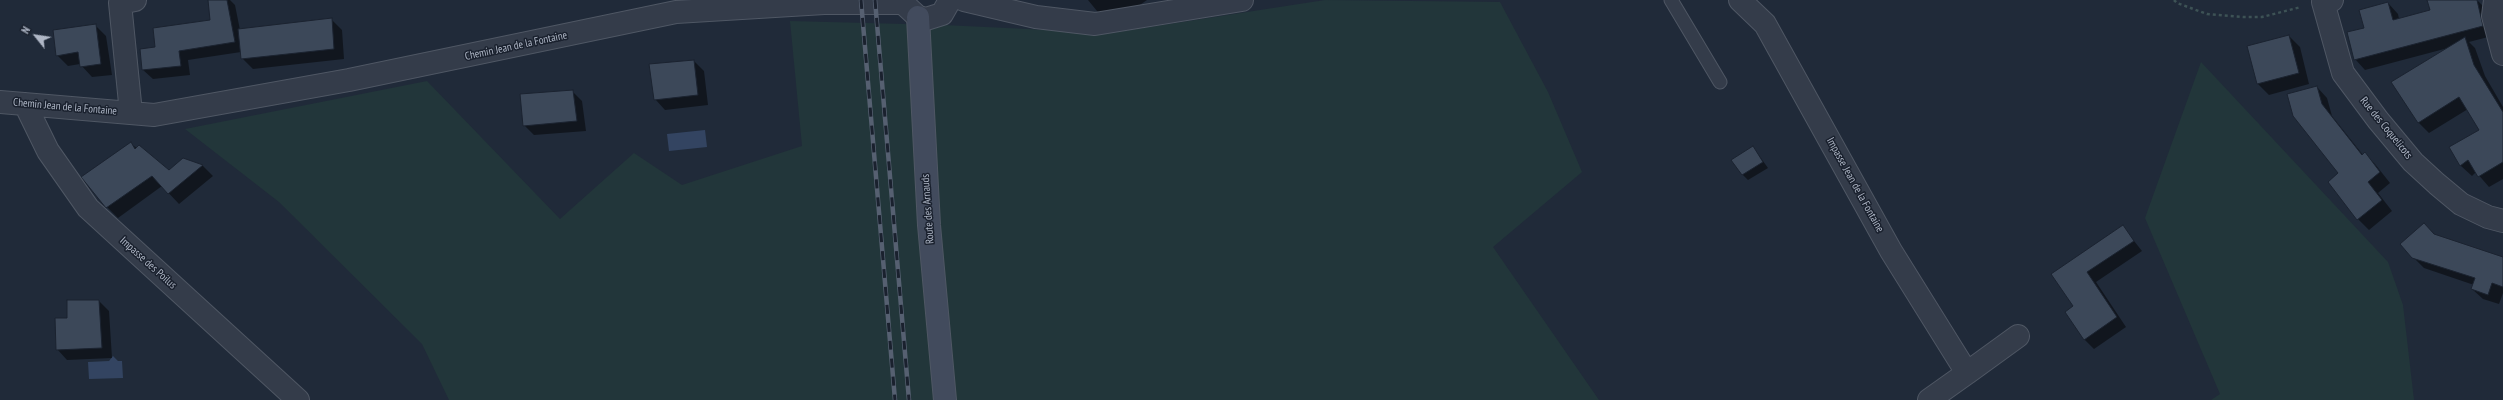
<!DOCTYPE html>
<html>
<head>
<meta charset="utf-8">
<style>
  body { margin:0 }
  #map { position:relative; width:2503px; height:400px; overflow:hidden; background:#202a39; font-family:"PT Sans Narrow",sans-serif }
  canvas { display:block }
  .north { position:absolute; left:16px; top:16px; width:40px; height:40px; -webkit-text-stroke:3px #1a212e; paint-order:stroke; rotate:300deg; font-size:11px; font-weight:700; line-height:16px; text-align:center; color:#afb7c6 }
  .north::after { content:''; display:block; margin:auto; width:14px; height:18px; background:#afb7c6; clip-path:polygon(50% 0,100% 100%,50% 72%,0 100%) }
</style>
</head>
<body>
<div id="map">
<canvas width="2503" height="400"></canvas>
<div class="north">N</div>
</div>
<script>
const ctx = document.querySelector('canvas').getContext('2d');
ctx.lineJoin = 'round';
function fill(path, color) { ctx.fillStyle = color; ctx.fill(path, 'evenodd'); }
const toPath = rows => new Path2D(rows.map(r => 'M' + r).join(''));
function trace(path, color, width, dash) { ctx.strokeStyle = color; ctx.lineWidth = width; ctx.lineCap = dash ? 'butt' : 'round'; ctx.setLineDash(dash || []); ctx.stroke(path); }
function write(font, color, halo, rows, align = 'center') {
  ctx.font = font + ' "PT Sans Narrow",sans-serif'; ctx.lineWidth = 3; ctx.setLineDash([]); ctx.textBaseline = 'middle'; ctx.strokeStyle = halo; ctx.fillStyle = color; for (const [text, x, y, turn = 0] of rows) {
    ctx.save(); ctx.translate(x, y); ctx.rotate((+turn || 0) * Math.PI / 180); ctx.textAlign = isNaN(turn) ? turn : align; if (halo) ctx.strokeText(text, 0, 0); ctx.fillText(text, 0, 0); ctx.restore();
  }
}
fill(toPath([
  [1325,0,1500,2,1548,92,1582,172,1493,247,1599,400,449,400,422,344,279,202,185,129,427,81,560,219,634,153,682,185,802,146,790,21,943,25,1111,33],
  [2201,62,2388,262,2403,305,2414,400,2211,400,2220,394,2145,218]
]), '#22363a');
fill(toPath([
  [705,130,707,147,669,151,667,134],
  [113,356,118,361,122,361,123,378,89,379,88,362,109,361]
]), '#334461');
fill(toPath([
  [209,0,230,0,235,5,240,30,331,19,342,30,344,59,253,69,242,58,241,52,188,60,190,75,153,79,143,70,156,48,211,21],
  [1088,0,1147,0,1118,20,1106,22],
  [2428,0,2477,0,2486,9,2492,36,2469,42,2475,48,2485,76,2503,107,2503,179,2489,187,2476,172,2472,176,2461,166,2450,147,2480,130,2468,109,2429,133,2419,123,2393,82,2448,48,2365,70,2355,59,2365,29,2388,3,2398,14,2399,19,2431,11],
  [95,25,106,36,112,75,92,77,80,64,68,66,57,55],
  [2289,36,2300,47,2309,84,2269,95,2258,84,2248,47],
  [694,61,704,71,708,105,665,110,655,99],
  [2317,87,2327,98,2332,116,2363,155,2365,154,2375,164,2390,183,2378,193,2392,211,2369,230,2358,219,2339,174],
  [572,91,582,101,586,131,534,135,524,125],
  [131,144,169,171,184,159,203,166,213,176,179,204,162,186,118,218,107,207],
  [1753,147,1768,168,1748,180,1742,174],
  [2123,227,2142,251,2096,282,2126,327,2094,349,2084,339,2074,307,2053,275],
  [2436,236,2503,258,2503,293,2499,304,2483,299,2472,289,2474,285,2424,268,2413,257],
  [99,301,109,311,112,358,67,360,57,349,68,319]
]), '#0007');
const building = toPath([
  [208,0,227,0,235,42,179,51,181,66,142,70,140,49,155,47,153,28,210,20,208,0],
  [2427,0,2477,0,2483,26,2354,60,2347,32,2364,28,2359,10,2388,2,2393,20,2430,10,2427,0],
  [332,18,334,49,241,59,238,29,332,18],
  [96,24,101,64,80,67,78,52,56,56,53,30,96,24],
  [2289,35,2299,73,2257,84,2247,46,2289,35],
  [2465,37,2474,65,2503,112,2503,162,2478,177,2468,160,2460,166,2449,147,2479,130,2459,97,2418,123,2391,82,2465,37],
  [694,60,698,95,654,100,649,64,694,60],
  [2317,86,2322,104,2362,155,2365,152,2380,172,2368,182,2382,200,2357,220,2328,182,2338,173,2293,116,2287,94,2317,86],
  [573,90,577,121,523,126,520,94,573,90],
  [131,142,135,149,139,145,169,170,183,158,203,165,168,194,152,176,106,208,81,177,131,142],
  [1753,146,1763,162,1742,175,1731,160,1753,146],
  [2424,223,2434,234,2503,257,2503,287,2492,283,2488,295,2471,289,2475,278,2412,258,2400,244,2424,223],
  [2123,225,2134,241,2087,272,2117,317,2084,340,2065,312,2073,306,2051,274,2123,225],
  [67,300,99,300,102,348,56,350,55,318,67,318,67,300]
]);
fill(building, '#3c4859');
trace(building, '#1b2330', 1);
const lane = toPath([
  [1671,0,1720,82]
]);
const street = toPath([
  [964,0,1036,17,1095,24,1242,0],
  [1740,0,1765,24,1891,251,1967,373,1929,400],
  [2332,0,2323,2,2343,73,2378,120,2413,162,2437,184,2461,204,2488,217,2503,221],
  [2495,0,2493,16,2503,54],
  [905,5,918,17,926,19,942,14,950,0],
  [0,102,154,115,349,80,676,12,824,3,903,3],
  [25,104,48,151,88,208,298,400],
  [131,113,120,3,135,0],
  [1967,373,2018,336]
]);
const secondary = toPath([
  [918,17,929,225,945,400]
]);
trace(lane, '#4f5764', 15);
trace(street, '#4f5764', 24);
trace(secondary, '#4f5764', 24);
trace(toPath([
  [2174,0,2177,3,2207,14,2243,17,2262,17,2301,7]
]), '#3d5255', 2.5, [3, 3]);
trace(lane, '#343c4a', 13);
trace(street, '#343c4a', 22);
trace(secondary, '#424b5d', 22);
const rail = toPath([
  [861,0,895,400],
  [875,0,909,400]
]);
trace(rail, '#566071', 4.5);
trace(rail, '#1a212e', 3, [9]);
write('11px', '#afb7c6', '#1a212e', [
  ["Chemin Jean de la Fontaine",516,46,-12],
  ["Chemin Jean de la Fontaine",65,107,5],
  ["Rue des Coquelicots",2386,128,51],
  ["Impasse Jean de la Fontaine",1855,185,61],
  ["Route des Arnauds",928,209,-94],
  ["Impasse des Poilus",148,263,42]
]);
</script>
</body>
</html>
